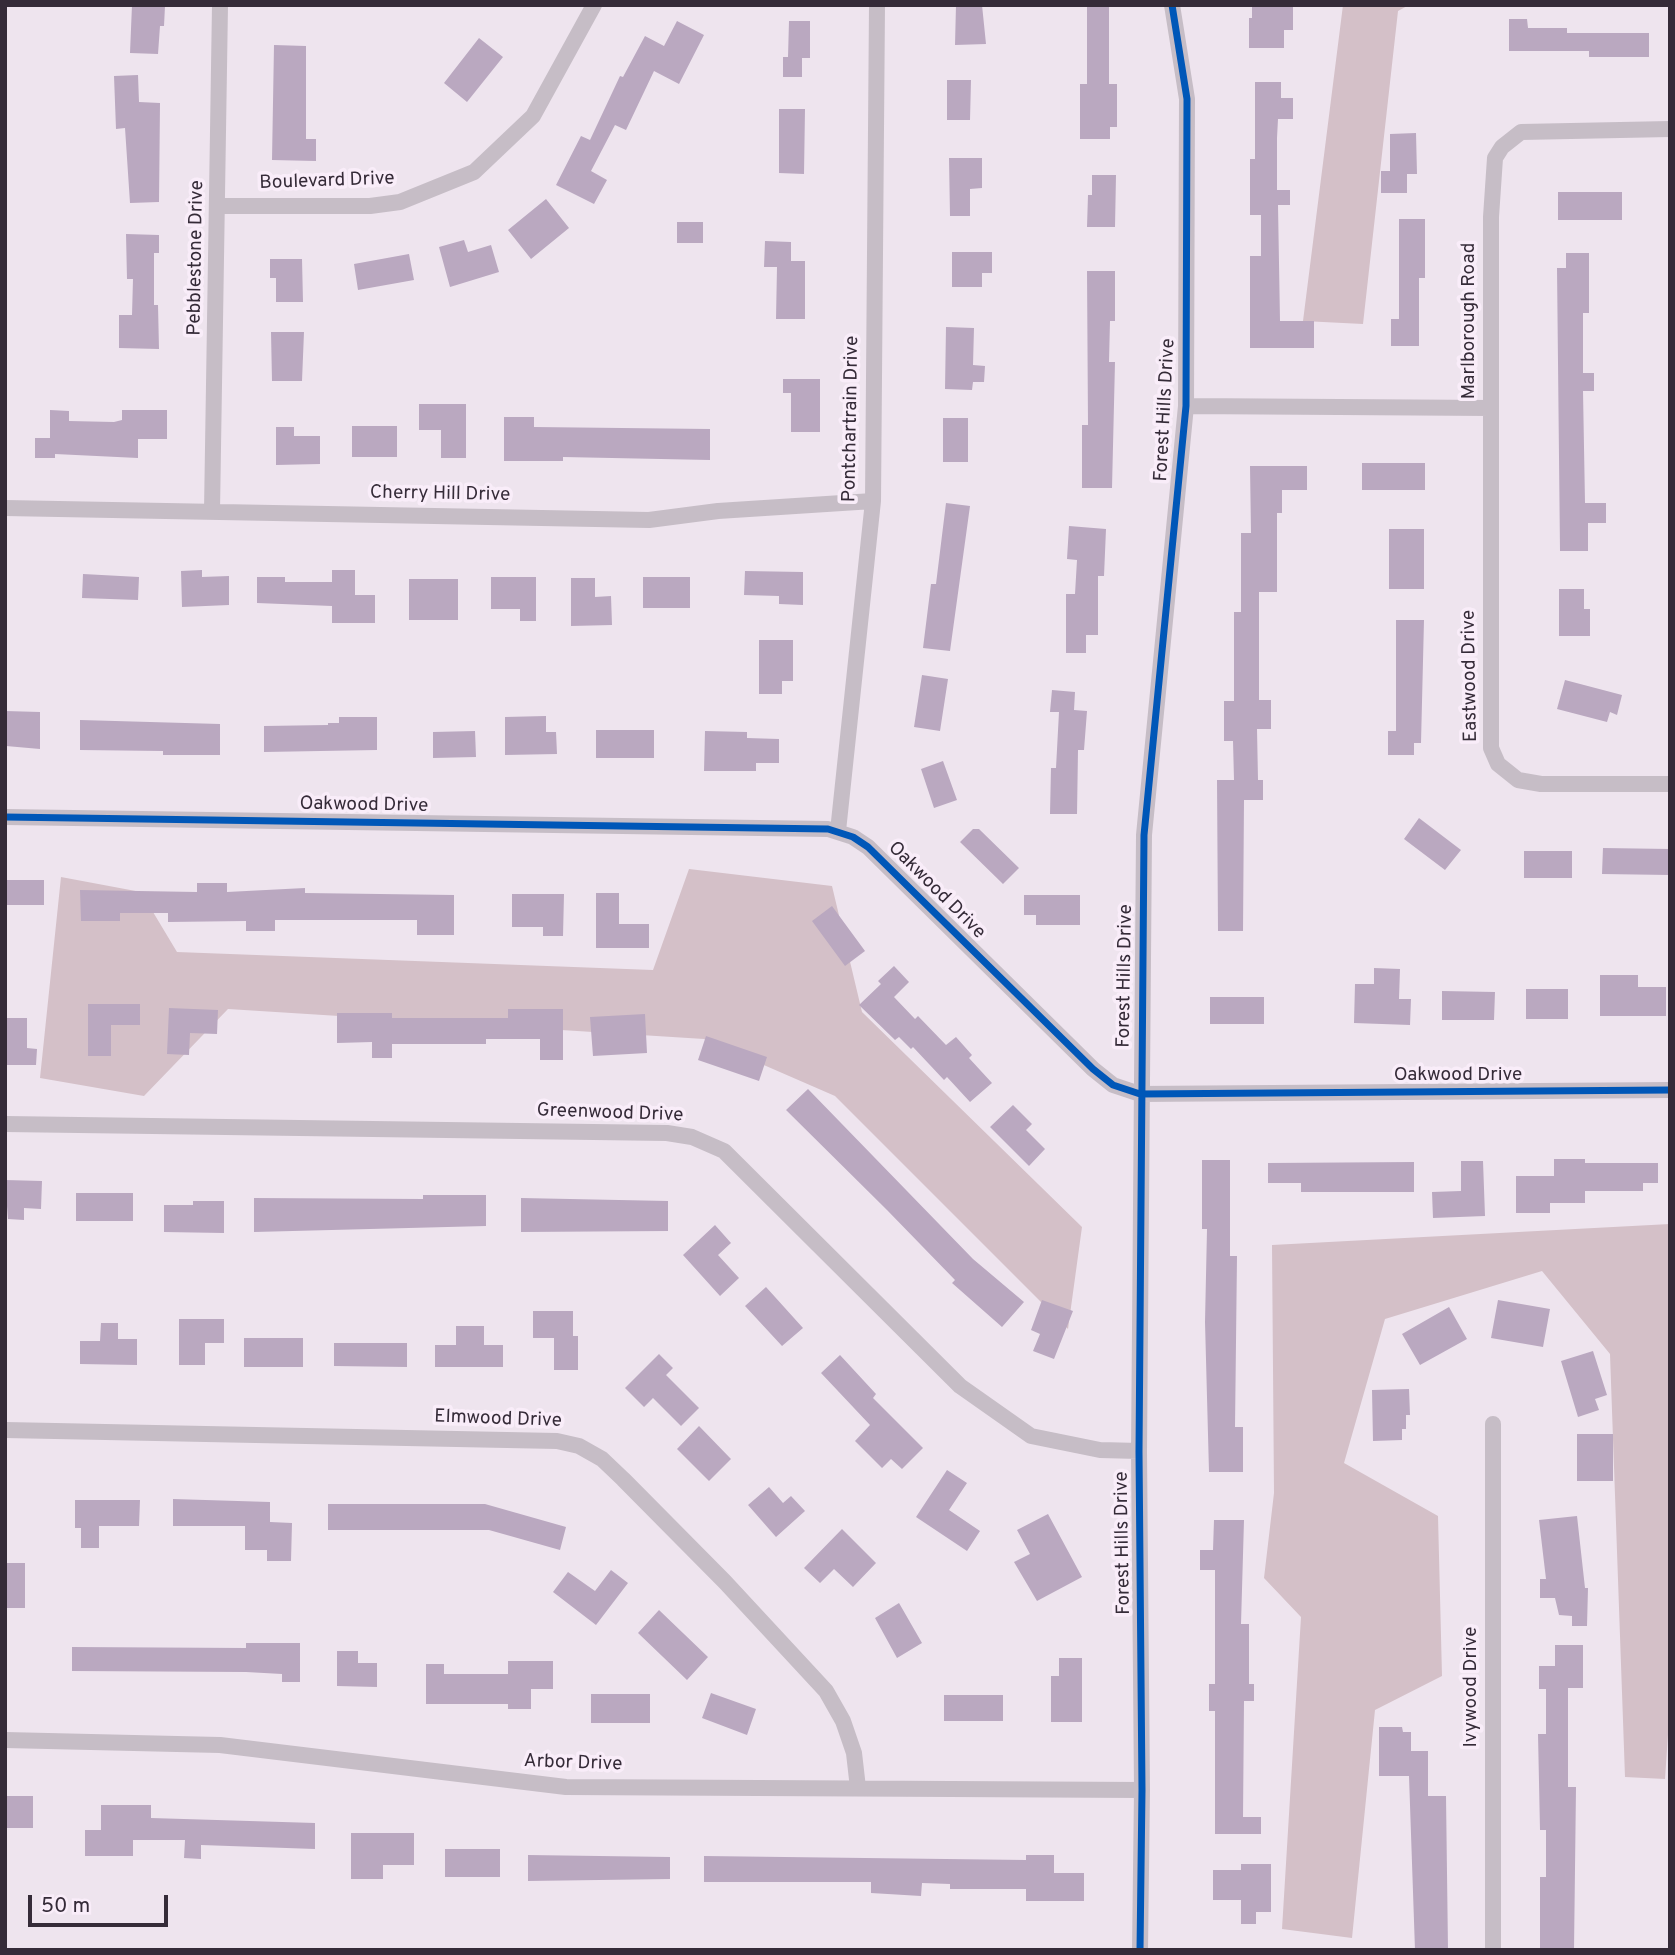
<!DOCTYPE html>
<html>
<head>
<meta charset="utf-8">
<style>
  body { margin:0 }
  #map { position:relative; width:1675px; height:1955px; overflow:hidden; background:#eee4ee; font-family:Overpass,sans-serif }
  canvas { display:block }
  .frame { position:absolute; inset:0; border:7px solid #352b38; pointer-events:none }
  .scale { position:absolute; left:28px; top:1895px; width:140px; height:32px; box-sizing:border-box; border:4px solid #352b38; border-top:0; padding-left:9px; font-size:21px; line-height:24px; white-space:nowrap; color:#352b38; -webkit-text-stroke:5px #f9edf9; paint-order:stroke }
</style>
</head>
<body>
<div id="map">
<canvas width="1675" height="1955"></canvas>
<div class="frame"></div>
<div class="scale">50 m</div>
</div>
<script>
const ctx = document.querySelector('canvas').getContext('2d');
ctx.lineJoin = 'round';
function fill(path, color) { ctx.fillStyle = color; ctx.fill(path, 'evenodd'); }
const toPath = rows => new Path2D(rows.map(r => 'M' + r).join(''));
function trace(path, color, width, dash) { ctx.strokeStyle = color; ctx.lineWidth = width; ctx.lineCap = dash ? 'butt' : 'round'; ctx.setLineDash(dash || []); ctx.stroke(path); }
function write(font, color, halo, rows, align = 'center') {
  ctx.font = font + ' Overpass,sans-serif'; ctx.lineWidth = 7; ctx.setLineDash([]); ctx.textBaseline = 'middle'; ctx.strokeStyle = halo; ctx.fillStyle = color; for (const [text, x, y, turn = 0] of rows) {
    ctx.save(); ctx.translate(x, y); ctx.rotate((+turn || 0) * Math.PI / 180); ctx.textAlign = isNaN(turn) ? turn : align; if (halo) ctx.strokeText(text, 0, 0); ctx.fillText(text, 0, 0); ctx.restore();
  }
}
fill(toPath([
  [1343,5,1409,5,1398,11,1363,324,1303,321],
  [689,869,832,886,862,1012,1082,1227,1068,1329,835,1096,704,1039,228,1009,144,1096,40,1078,61,877,141,892,177,952,653,970],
  [1670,1224,1670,1705,1665,1779,1625,1777,1610,1354,1542,1271,1385,1319,1344,1463,1438,1516,1442,1676,1375,1710,1352,1938,1282,1929,1301,1617,1264,1578,1274,1493,1272,1245]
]), '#d4c0c8');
fill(toPath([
  [132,5,165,6,164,26,160,26,158,54,130,53],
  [956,5,982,5,986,44,955,45],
  [1087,6,1109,6,1109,84,1117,84,1117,127,1110,127,1110,139,1080,139,1080,84,1087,84],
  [1252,6,1293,6,1293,30,1284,30,1284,48,1249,48,1249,18,1252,18],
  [1509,19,1527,19,1528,28,1567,28,1567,33,1649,33,1649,57,1589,57,1589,51,1509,51],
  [677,21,704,35,679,84,654,71,626,130,615,125,591,171,607,180,594,204,556,185,581,136,590,140,620,76,623,77,645,36,664,46],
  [789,21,810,21,810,58,802,58,802,77,783,77,783,57,788,57],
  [479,38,503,57,467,102,444,83],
  [274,45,306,46,306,139,316,139,316,161,272,160],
  [138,75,139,102,160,103,159,202,130,203,125,128,116,129,114,76],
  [947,80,971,80,970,120,947,120],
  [1255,82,1281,82,1281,98,1293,98,1293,119,1278,119,1277,138,1277,190,1290,190,1290,205,1278,205,1280,321,1314,321,1314,348,1250,348,1250,256,1261,256,1261,215,1250,215,1250,159,1255,159],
  [779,109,805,109,804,174,779,173],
  [1416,133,1417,174,1407,174,1407,193,1381,193,1381,171,1390,171,1390,134],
  [949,158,982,158,982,188,970,189,970,216,950,216],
  [1092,175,1116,175,1115,227,1087,227,1088,195,1092,195],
  [1558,192,1622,192,1622,220,1558,220],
  [546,199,569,228,531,259,508,230],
  [1399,219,1425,219,1425,278,1419,278,1419,346,1391,346,1391,319,1399,319],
  [677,222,703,222,703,243,677,243],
  [126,234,159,235,159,253,154,253,154,305,158,305,159,349,119,348,119,315,132,315,133,279,127,279],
  [464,240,468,252,491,245,499,272,450,287,439,247],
  [765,241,791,242,791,261,805,261,805,319,776,319,777,267,764,267],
  [952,252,992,252,992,273,982,273,982,287,952,287],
  [1566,253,1589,253,1589,313,1583,313,1583,373,1594,373,1594,391,1583,391,1585,503,1606,503,1606,523,1588,523,1588,551,1560,551,1557,268,1566,268],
  [409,254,414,280,358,290,354,264],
  [270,259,302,259,303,302,276,302,276,278,270,278],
  [1087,271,1115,271,1115,321,1110,321,1109,362,1115,362,1112,488,1082,488,1082,425,1088,425],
  [946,327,974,328,973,365,985,366,984,382,973,382,972,390,945,389],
  [271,332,304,332,302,381,272,381],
  [783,379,820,379,820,432,791,432,791,393,783,393],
  [419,404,466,404,466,458,441,458,441,430,419,430],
  [50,410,69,411,69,421,114,422,122,420,122,410,167,410,167,439,138,439,138,458,55,454,55,458,35,458,35,438,50,438],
  [504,417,534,417,534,427,710,429,710,460,563,457,563,461,504,461],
  [943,418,968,418,968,462,943,462],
  [352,426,397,426,397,457,352,457],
  [276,427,294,427,294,436,320,436,320,464,276,465],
  [1362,463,1425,463,1425,490,1362,490],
  [1250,466,1307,466,1307,490,1282,490,1282,513,1277,513,1277,592,1259,592,1259,700,1271,700,1271,729,1257,729,1258,780,1263,780,1263,800,1244,800,1243,931,1218,931,1217,780,1234,780,1233,741,1224,741,1224,701,1234,701,1234,612,1241,612,1241,533,1251,533],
  [946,503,970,506,950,651,923,648,931,584,936,584],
  [1069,526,1106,529,1104,576,1098,576,1098,635,1086,635,1086,653,1066,653,1066,594,1075,594,1077,560,1067,559],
  [1389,529,1424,529,1424,589,1389,589],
  [202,570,202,577,229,576,229,605,182,607,181,571],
  [332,570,355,570,355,595,375,595,375,623,332,623,332,606,257,603,257,577,285,577,285,582,332,582],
  [745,571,803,572,803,605,779,604,779,596,744,595],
  [83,574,139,577,138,600,82,598],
  [491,577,536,577,536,621,520,621,520,609,491,609],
  [643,577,690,577,690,608,643,608],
  [571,578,595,578,595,597,611,596,612,625,571,626],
  [409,579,458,579,458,620,409,620],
  [1559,589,1584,589,1584,609,1590,609,1590,636,1559,636],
  [1396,620,1424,620,1421,743,1414,743,1414,755,1388,755,1388,731,1396,731],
  [759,640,793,640,793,681,782,681,782,694,759,694],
  [922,675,948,679,940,731,914,727],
  [1565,680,1622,695,1617,715,1610,712,1607,722,1557,709],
  [1052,690,1075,692,1074,710,1087,711,1084,750,1078,750,1077,814,1050,814,1051,768,1056,768,1059,712,1050,712],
  [5,711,40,712,40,749,6,746],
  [546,716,546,732,556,732,557,754,505,755,505,717],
  [339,717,377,717,377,750,264,752,264,726,328,725,328,723,339,723],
  [80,720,220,724,220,755,163,755,163,751,80,750],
  [596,730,654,730,654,758,596,758],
  [475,731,476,757,433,758,433,732],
  [705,731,747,732,747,738,779,739,779,763,756,763,756,771,704,771],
  [943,761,957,800,934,808,921,769],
  [1419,818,1461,850,1445,870,1404,839],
  [973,829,979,829,1019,868,1003,884,960,842],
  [1603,848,1670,849,1670,875,1602,874],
  [1524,851,1572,851,1572,878,1524,878],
  [5,880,44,880,44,905,5,905],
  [197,883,227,883,227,892,305,888,305,893,454,895,454,935,417,935,417,920,275,920,275,931,246,931,246,921,168,922,168,913,120,913,120,921,81,921,80,890,197,892],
  [596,893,619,893,619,924,649,924,649,948,596,948],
  [512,894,564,894,563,936,543,936,543,927,512,927],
  [1024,895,1080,895,1080,925,1036,925,1036,915,1024,915],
  [832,906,865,951,845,966,812,921],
  [894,966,909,982,894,997,915,1019,918,1016,946,1045,956,1037,972,1055,969,1058,992,1083,970,1102,947,1077,944,1080,913,1047,911,1049,899,1037,895,1040,859,1005,881,984,878,981],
  [1374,968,1400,969,1399,999,1411,999,1410,1025,1354,1023,1355,984,1374,984],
  [1600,975,1638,975,1638,987,1666,987,1666,1016,1600,1016],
  [1526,989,1568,989,1568,1019,1526,1019],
  [1442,991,1495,992,1494,1020,1442,1020],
  [1210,997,1264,997,1264,1024,1210,1024],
  [88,1004,140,1004,140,1025,111,1025,111,1056,88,1056],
  [169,1008,218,1010,217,1034,190,1033,189,1055,167,1054],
  [508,1009,563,1009,563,1060,540,1060,540,1039,486,1039,486,1044,392,1044,392,1058,372,1058,372,1042,337,1043,337,1013,392,1013,392,1018,508,1018],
  [645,1014,647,1053,593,1056,590,1017],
  [5,1018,27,1018,27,1048,37,1049,36,1065,5,1065],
  [706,1036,767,1057,759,1081,698,1060],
  [808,1089,973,1259,1024,1302,1002,1327,952,1283,955,1280,887,1210,786,1110],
  [1013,1105,1032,1124,1026,1130,1045,1149,1029,1166,990,1127],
  [1554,1159,1585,1159,1585,1163,1658,1163,1658,1183,1643,1183,1643,1191,1585,1191,1585,1203,1550,1203,1550,1213,1516,1213,1516,1176,1554,1176],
  [1202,1160,1230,1160,1230,1256,1237,1256,1235,1427,1243,1427,1243,1472,1209,1472,1205,1322,1207,1229,1202,1229],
  [1461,1161,1483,1161,1485,1216,1433,1218,1432,1192,1461,1191],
  [1414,1162,1414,1192,1301,1192,1301,1183,1268,1183,1268,1163],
  [5,1180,42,1181,41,1209,24,1208,24,1220,8,1219],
  [76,1193,133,1193,133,1221,76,1221],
  [423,1195,486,1195,486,1226,254,1232,254,1198,423,1199],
  [521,1198,668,1201,668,1231,521,1232],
  [193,1201,224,1201,224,1233,164,1232,164,1205,193,1205],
  [715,1225,731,1243,718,1255,739,1278,720,1296,683,1255],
  [766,1287,803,1328,782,1346,745,1306],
  [1042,1300,1073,1311,1054,1359,1033,1351,1040,1334,1031,1330],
  [1498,1300,1550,1309,1543,1347,1491,1338],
  [1449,1307,1467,1339,1420,1365,1402,1334],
  [533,1311,573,1311,573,1336,578,1336,578,1370,554,1370,554,1338,533,1338],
  [179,1319,224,1319,224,1343,205,1343,205,1365,179,1365],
  [101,1323,118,1323,118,1339,137,1339,137,1365,80,1364,80,1341,100,1341],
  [456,1326,484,1326,484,1345,503,1345,503,1367,435,1367,435,1345,456,1345],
  [244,1338,303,1338,303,1367,244,1367],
  [334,1343,407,1343,407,1367,334,1366],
  [1593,1351,1607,1395,1595,1399,1599,1410,1578,1417,1561,1361],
  [659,1354,673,1368,666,1375,699,1408,681,1426,653,1398,644,1407,625,1388],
  [840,1355,876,1394,873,1398,923,1448,902,1469,891,1459,882,1468,855,1441,870,1425,821,1373],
  [1409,1389,1410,1415,1406,1415,1406,1429,1402,1429,1402,1440,1373,1441,1372,1390],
  [699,1426,731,1459,709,1481,677,1449],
  [1577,1434,1613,1434,1613,1481,1577,1481],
  [947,1470,967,1483,949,1510,980,1531,967,1551,916,1517],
  [769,1487,783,1503,791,1496,805,1511,776,1537,748,1505],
  [173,1499,270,1502,270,1522,292,1523,291,1561,267,1561,267,1550,245,1550,245,1526,173,1526],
  [75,1500,140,1500,139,1526,99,1526,99,1548,81,1548,81,1528,75,1528],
  [328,1504,485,1504,566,1527,560,1550,489,1530,328,1530],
  [1048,1514,1082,1577,1037,1601,1014,1562,1030,1554,1017,1530],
  [1577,1516,1585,1588,1588,1588,1587,1626,1572,1626,1572,1616,1559,1615,1555,1598,1540,1598,1540,1579,1546,1579,1539,1520],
  [1214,1520,1244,1520,1241,1624,1249,1624,1249,1684,1254,1684,1254,1701,1244,1701,1243,1817,1261,1817,1261,1834,1215,1834,1215,1711,1209,1711,1209,1684,1215,1684,1215,1570,1200,1570,1200,1550,1213,1550],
  [842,1529,876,1563,853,1587,834,1569,820,1583,804,1568],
  [5,1563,25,1563,25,1608,5,1608],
  [611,1570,628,1583,596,1625,553,1592,568,1572,595,1591],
  [899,1603,922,1643,897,1658,875,1618],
  [659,1610,708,1657,687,1680,638,1633],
  [246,1643,300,1643,300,1682,282,1682,282,1674,246,1672,72,1671,72,1647,246,1648],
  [1555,1645,1583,1645,1583,1688,1568,1688,1568,1787,1576,1787,1574,1950,1540,1950,1540,1877,1546,1877,1546,1830,1540,1830,1538,1734,1546,1734,1546,1689,1539,1689,1539,1666,1555,1666],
  [337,1651,358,1651,358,1663,377,1663,377,1687,337,1686],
  [1059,1658,1082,1658,1082,1722,1051,1722,1051,1676,1059,1676],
  [508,1661,553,1661,553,1689,531,1689,531,1709,508,1709,508,1704,426,1704,426,1664,444,1664,444,1674,508,1674],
  [711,1693,756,1709,747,1735,702,1718],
  [591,1694,650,1694,650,1723,591,1723],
  [944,1695,1003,1695,1003,1721,944,1721],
  [1379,1727,1402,1727,1403,1732,1411,1732,1411,1751,1428,1751,1428,1796,1446,1796,1448,1950,1415,1950,1409,1776,1379,1776],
  [5,1796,33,1796,33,1828,5,1828],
  [101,1805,151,1805,151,1818,315,1823,315,1849,201,1845,201,1859,184,1858,185,1840,133,1840,133,1856,85,1856,85,1830,101,1830],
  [351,1833,414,1833,414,1865,383,1865,383,1879,351,1879],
  [445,1849,500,1849,500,1877,445,1877],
  [528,1855,670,1857,670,1879,528,1881],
  [1026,1855,1054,1855,1054,1873,1084,1873,1084,1901,1026,1901,1026,1889,950,1889,950,1884,922,1883,921,1896,871,1893,871,1882,704,1882,704,1856,1026,1860],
  [1241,1864,1271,1864,1271,1912,1256,1912,1256,1924,1241,1924,1241,1900,1213,1900,1213,1870,1241,1870]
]), '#baa8c0');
trace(toPath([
  [1670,129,1521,132,1502,147,1495,158,1491,217,1491,748,1498,764,1518,780,1541,784,1670,784],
  [219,206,370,206,400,202,474,172,533,116,594,5],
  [1186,406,1491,408],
  [5,508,649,520,718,511,873,501],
  [212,511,220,5],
  [5,817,828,829,853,837,868,847,1093,1069,1113,1085,1140,1094,1670,1090],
  [838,831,873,501,877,5],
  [5,1124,667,1133,692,1137,724,1151,960,1386,1031,1436,1100,1450,1139,1451],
  [5,1430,557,1441,579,1446,602,1459,623,1479,725,1582,826,1691,843,1721,854,1753,858,1788],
  [5,1740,220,1745,566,1787,1142,1790],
  [1140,1950,1142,1790,1139,1451,1144,835,1186,406,1187,99,1172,5],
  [1493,1950,1493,1424]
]), '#c6bdc6', 16);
trace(toPath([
  [5,817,828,829,853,837,868,847,1093,1069,1113,1085,1140,1094,1670,1090],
  [1140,1950,1142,1790,1139,1451,1144,835,1186,406,1187,99,1172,5]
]), '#0057b8', 7);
write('19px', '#352b38', '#f9edf9', [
  ["Boulevard Drive",327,182,-2],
  ["Pebblestone Drive",197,258,-89],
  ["Marlborough Road",1470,321,-90],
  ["Forest Hills Drive",1166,410,-87],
  ["Pontchartrain Drive",852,419,-89],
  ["Cherry Hill Drive",440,495,1],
  ["Eastwood Drive",1471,676,-91],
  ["Oakwood Drive",364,806,1],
  ["Oakwood Drive",936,891,45],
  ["Forest Hills Drive",1126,976,-89],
  ["Oakwood Drive",1458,1076],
  ["Greenwood Drive",610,1114,2],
  ["Elmwood Drive",498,1420,2],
  ["Forest Hills Drive",1124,1543,-91],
  ["Ivywood Drive",1472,1687,-90],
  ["Arbor Drive",573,1764,2]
]);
</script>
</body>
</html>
